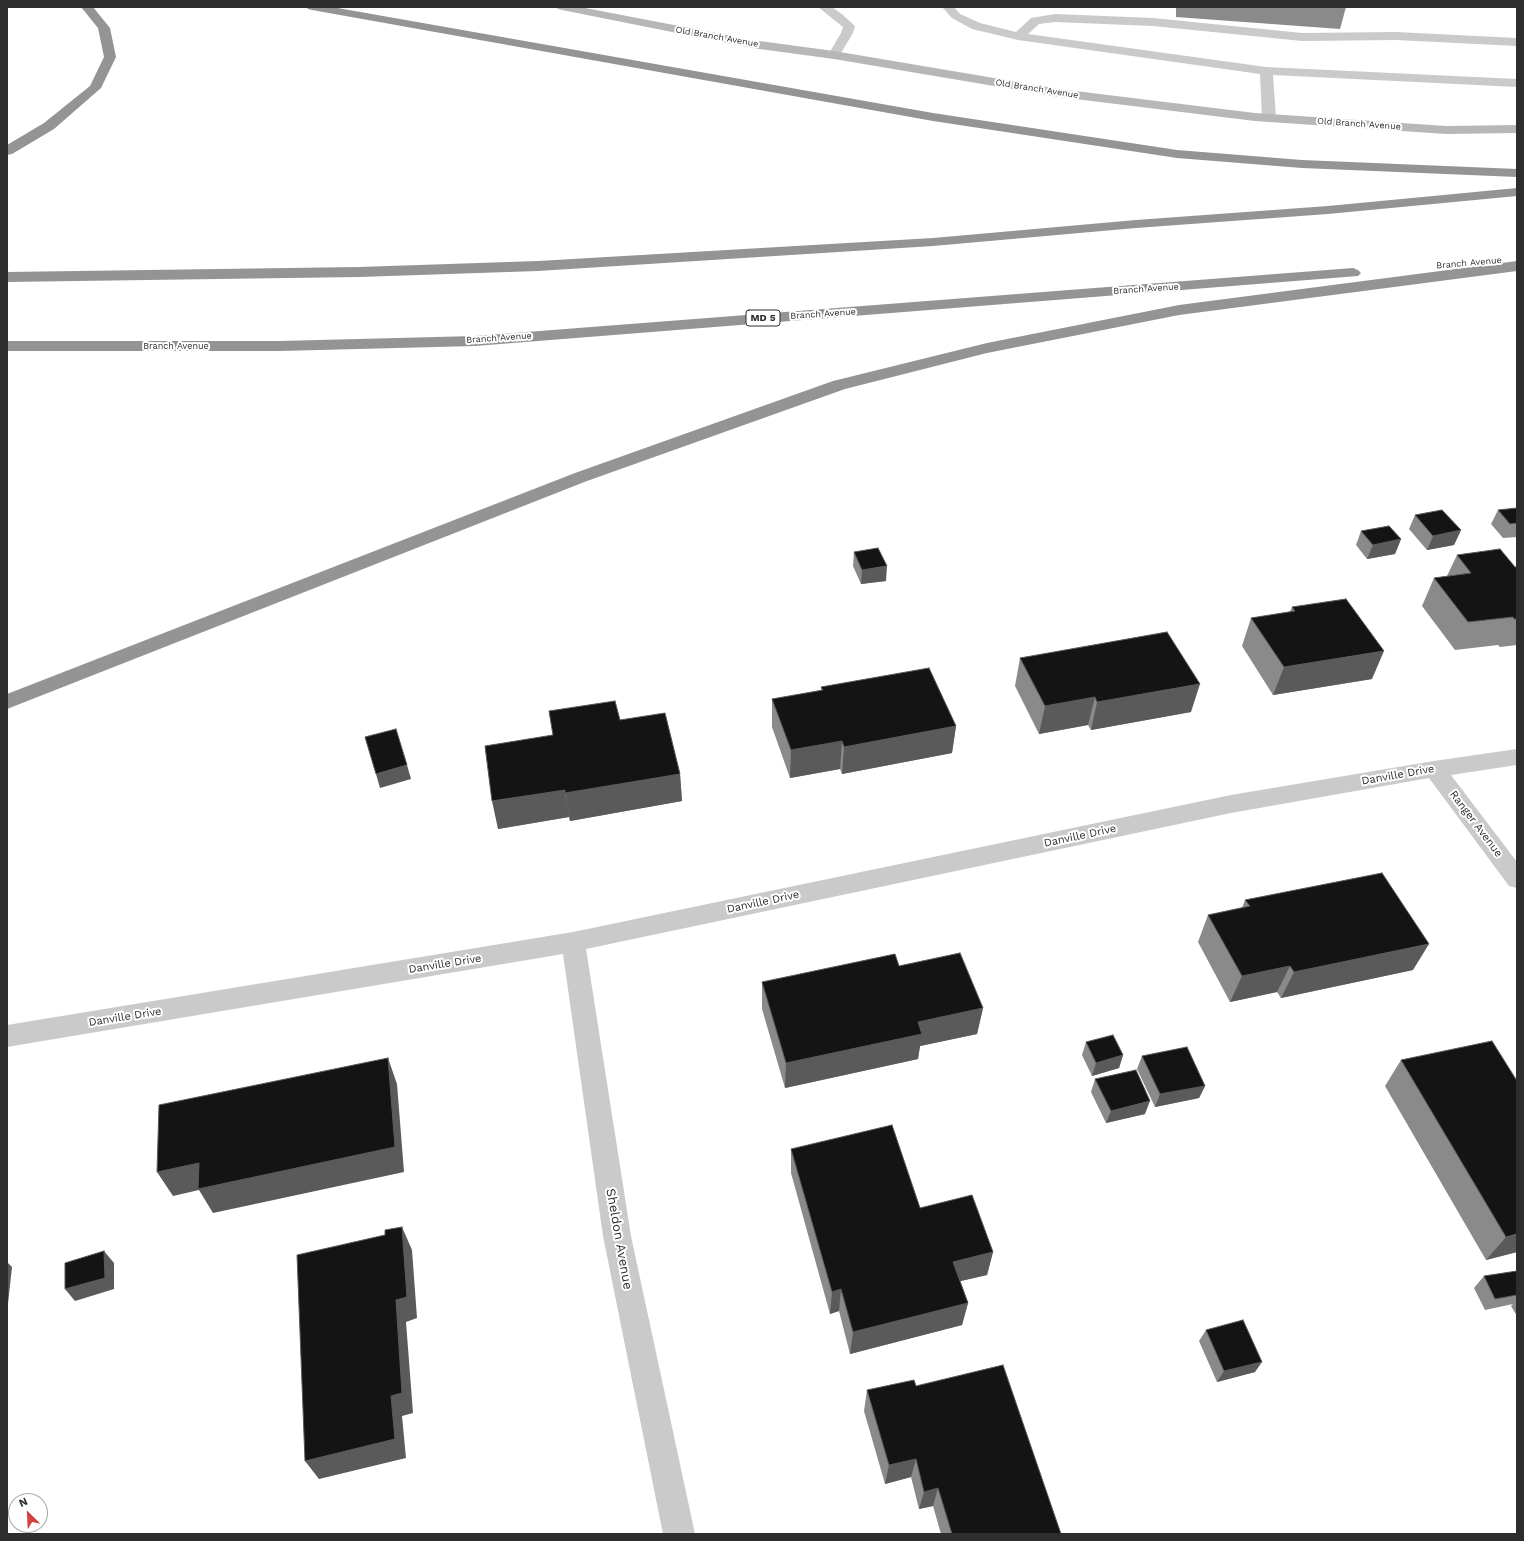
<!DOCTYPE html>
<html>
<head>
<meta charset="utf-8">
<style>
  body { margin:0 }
  #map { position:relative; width:1524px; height:1541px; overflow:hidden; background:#fff; font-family:"Work Sans",sans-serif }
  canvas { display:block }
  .frame { position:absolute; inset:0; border:8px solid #2d2d2d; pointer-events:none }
  .north { position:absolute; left:8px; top:1493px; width:40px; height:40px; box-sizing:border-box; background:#fff; border:1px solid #ababab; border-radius:50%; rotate:336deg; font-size:11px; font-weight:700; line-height:16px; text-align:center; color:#2d2d2d }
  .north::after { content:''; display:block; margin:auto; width:14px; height:18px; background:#d04345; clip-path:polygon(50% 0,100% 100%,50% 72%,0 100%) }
</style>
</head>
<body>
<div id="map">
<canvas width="1524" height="1541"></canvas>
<div class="frame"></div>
<div class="north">N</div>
</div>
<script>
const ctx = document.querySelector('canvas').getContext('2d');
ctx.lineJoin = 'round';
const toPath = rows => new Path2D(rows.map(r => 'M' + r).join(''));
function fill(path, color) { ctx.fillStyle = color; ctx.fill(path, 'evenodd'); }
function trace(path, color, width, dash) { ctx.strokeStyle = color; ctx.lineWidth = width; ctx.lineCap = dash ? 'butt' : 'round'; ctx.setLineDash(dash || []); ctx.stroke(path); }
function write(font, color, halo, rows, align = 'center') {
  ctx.font = font + ' "Work Sans",sans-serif'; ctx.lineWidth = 4; ctx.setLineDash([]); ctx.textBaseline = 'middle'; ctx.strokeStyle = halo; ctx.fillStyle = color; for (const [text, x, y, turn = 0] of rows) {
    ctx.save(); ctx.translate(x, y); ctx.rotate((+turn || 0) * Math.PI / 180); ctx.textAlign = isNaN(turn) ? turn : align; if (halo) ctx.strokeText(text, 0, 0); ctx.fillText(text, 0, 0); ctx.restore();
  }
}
fill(toPath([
  [942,7,954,7,960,14,980,23,1016,32,1031,18,1055,14,1153,18,1302,33,1396,32,1517,38,1517,46,1396,40,1302,41,1153,26,1055,22,1039,24,1028,34,1266,67,1517,79,1517,87,1273,75,1276,118,1274,121,1269,122,1264,121,1262,118,1260,74,1018,40,972,29,952,18,942,7]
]), '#cacaca');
fill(toPath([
  [818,7,832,7,843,15,855,26,853,33,838,58,834,59,830,58,828,55,841,33,843,27,818,7],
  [1517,749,1517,765,1451,775,1517,862,1517,888,1509,886,1429,778,1231,813,586,949,631,1236,695,1534,663,1534,603,1236,563,954,7,1047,7,1025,573,932,1231,795,1434,761,1517,749]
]), '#cacaca');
fill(toPath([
  [556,7,580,7,752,40,834,51,1059,89,1255,113,1446,126,1517,125,1517,133,1446,134,1255,121,1059,97,834,59,752,48,562,10,558,9,556,7]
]), '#b7b7b7');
fill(toPath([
  [81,7,93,7,110,28,116,57,101,88,54,129,12,154,7,155,7,145,44,123,90,86,104,57,98,28,81,7],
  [306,7,332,7,933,113,1177,150,1302,160,1517,169,1517,177,1302,168,1177,158,933,121,312,10,308,9,306,7],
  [1517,188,1517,196,1328,214,1136,228,933,246,538,271,359,277,7,282,7,272,359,267,538,261,933,238,1136,220,1328,206,1517,188],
  [1517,261,1517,271,1179,315,987,353,845,389,587,481,7,709,7,694,575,473,833,381,987,343,1179,305,1517,261],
  [1353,268,1358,270,1361,273,1358,276,475,346,280,351,7,351,7,341,280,341,475,336,1353,268]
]), '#949494');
fill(toPath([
  [1176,7,1346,7,1340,29,1176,17],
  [1517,508,1517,537,1503,538,1491,524,1498,510],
  [1415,515,1461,530,1454,545,1427,550,1409,529],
  [1361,531,1401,539,1395,554,1367,559,1356,545],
  [854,552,886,581,861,584,853,566],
  [1457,555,1515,567,1517,567,1517,645,1500,647,1498,645,1455,650,1422,606,1434,578,1447,576],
  [1292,607,1372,679,1273,695,1242,646,1251,618,1290,612],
  [1020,658,1191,712,1091,730,1088,725,1039,734,1015,686],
  [821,687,956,726,952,753,842,774,840,769,790,778,772,727,772,699,821,691],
  [620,720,680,774,682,801,570,821,569,817,498,829,553,735],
  [1245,900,1413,970,1281,998,1277,992,1230,1002,1198,942,1208,915,1242,908],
  [899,966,983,1008,977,1034,920,1046,918,1059,785,1088,762,1009,762,982],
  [1086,1042,1123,1055,1119,1068,1092,1076,1082,1055],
  [1142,1056,1205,1086,1199,1098,1155,1107,1137,1069],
  [1401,1060,1517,1252,1486,1260,1385,1086],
  [1095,1079,1145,1114,1106,1123,1091,1092],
  [791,1149,920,1208,993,1252,987,1275,960,1281,968,1303,962,1325,850,1354,839,1311,830,1314,791,1173],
  [1517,1271,1517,1316,1511,1306,1513,1304,1485,1310,1474,1288,1484,1276],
  [1206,1330,1255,1372,1217,1382,1199,1341],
  [916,1386,1061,1534,941,1534,933,1506,919,1509,911,1477,885,1484,864,1411,867,1390]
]), '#8a8a8a');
fill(toPath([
  [1461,530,1454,545,1427,550,1433,536],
  [1401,539,1395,554,1367,559,1373,545],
  [887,566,886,581,861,584,862,570],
  [1384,651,1372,679,1273,695,1284,667],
  [1200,684,1191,712,1091,730,1097,702],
  [1095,697,1088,725,1039,734,1045,706],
  [956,726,952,753,842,774,844,747],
  [842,741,840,769,790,778,791,750],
  [407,765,411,779,380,788,376,774],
  [680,774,682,801,570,821,565,793],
  [565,790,569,817,498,829,492,801],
  [1429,944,1413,970,1281,998,1294,972],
  [1290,966,1277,992,1230,1002,1242,976],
  [983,1008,977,1034,920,1046,918,1059,785,1088,786,1063,918,1022],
  [1123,1055,1119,1068,1092,1076,1096,1063],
  [388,1058,397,1084,404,1172,213,1213,199,1190,173,1196,157,1172],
  [1205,1086,1199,1098,1155,1107,1160,1094],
  [1150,1101,1145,1114,1106,1123,1111,1111],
  [402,1227,412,1250,417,1318,406,1322,413,1413,402,1416,406,1458,319,1479,305,1461,391,1396,396,1300],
  [1517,1234,1517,1252,1486,1260,1506,1237],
  [104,1251,114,1263,114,1289,75,1301,65,1289],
  [993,1252,987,1275,948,1284,953,1262],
  [7,1262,12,1267,7,1313],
  [841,1289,839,1311,830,1314,832,1292],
  [968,1303,962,1325,850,1354,853,1332],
  [1262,1362,1255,1372,1217,1382,1224,1371],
  [916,1459,911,1477,885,1484,889,1465],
  [938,1488,933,1506,919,1509,924,1492]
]), '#5a5a5a');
const building = toPath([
  [1517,508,1517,523,1510,524,1498,510,1517,508],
  [1442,510,1461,530,1433,536,1415,515,1442,510],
  [1389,526,1401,539,1373,545,1361,531,1389,526],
  [878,548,887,566,862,570,854,552,878,548],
  [1500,549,1515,567,1517,567,1517,619,1514,619,1513,617,1468,622,1434,578,1471,573,1457,555,1500,549],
  [1346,599,1384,651,1284,667,1251,618,1295,611,1292,607,1346,599],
  [1167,632,1200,684,1097,702,1095,697,1045,706,1020,658,1167,632],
  [929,668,956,726,844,747,842,741,791,750,772,699,823,690,821,687,929,668],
  [615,701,620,720,665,713,680,774,565,793,565,790,492,801,485,746,553,735,549,711,615,701],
  [396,729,407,765,376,774,365,737,396,729],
  [1382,873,1429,944,1294,972,1290,966,1242,976,1208,915,1250,906,1245,900,1382,873],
  [960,953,983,1008,918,1022,922,1034,786,1063,762,982,895,954,899,966,960,953],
  [1113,1035,1123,1055,1096,1063,1086,1042,1113,1035],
  [1492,1041,1517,1081,1517,1234,1506,1237,1401,1060,1492,1041],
  [1187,1047,1205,1086,1160,1094,1142,1056,1187,1047],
  [388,1058,395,1147,198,1189,199,1163,157,1172,159,1105,388,1058],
  [1136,1070,1150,1101,1111,1111,1095,1079,1136,1070],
  [892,1125,920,1208,972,1195,993,1252,953,1262,968,1303,853,1332,841,1289,832,1292,791,1149,892,1125],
  [402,1227,407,1297,396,1300,402,1393,391,1396,395,1439,305,1461,297,1255,385,1235,385,1230,402,1227],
  [104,1251,105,1278,65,1289,65,1263,104,1251],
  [1517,1271,1517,1295,1495,1299,1484,1276,1517,1271],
  [1243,1320,1262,1362,1224,1371,1206,1330,1243,1320],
  [1003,1365,1061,1534,952,1534,938,1488,924,1492,916,1459,889,1465,867,1390,914,1380,916,1386,1003,1365]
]);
fill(building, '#141414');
trace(building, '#5a5a5a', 1);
write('9px', '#2d2d2d', '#fff', [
  ["Old Branch Avenue",717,37,10],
  ["Old Branch Avenue",1037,89,9],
  ["Old Branch Avenue",1359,124,4],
  ["Branch Avenue",1469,263,-5],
  ["Branch Avenue",1146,289,-4],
  ["Branch Avenue",823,314,-4],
  ["Branch Avenue",499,338,-4],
  ["Branch Avenue",176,346]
]);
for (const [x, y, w] of [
  [763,318,34]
]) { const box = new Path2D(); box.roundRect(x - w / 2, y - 8, w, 16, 3); ctx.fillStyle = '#fff'; ctx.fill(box); trace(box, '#2d2d2d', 1); }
write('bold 10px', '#2d2d2d', null, [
  ["MD 5",763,318]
]);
write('11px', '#2d2d2d', '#fff', [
  ["Danville Drive",1398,775,-10],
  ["Ranger Avenue",1476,824,53],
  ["Danville Drive",1080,836,-12],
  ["Danville Drive",763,902,-12],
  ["Danville Drive",445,964,-9],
  ["Danville Drive",125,1017,-9]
]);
write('13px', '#2d2d2d', '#fff', [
  ["Sheldon Avenue",619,1239,80]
]);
</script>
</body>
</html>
